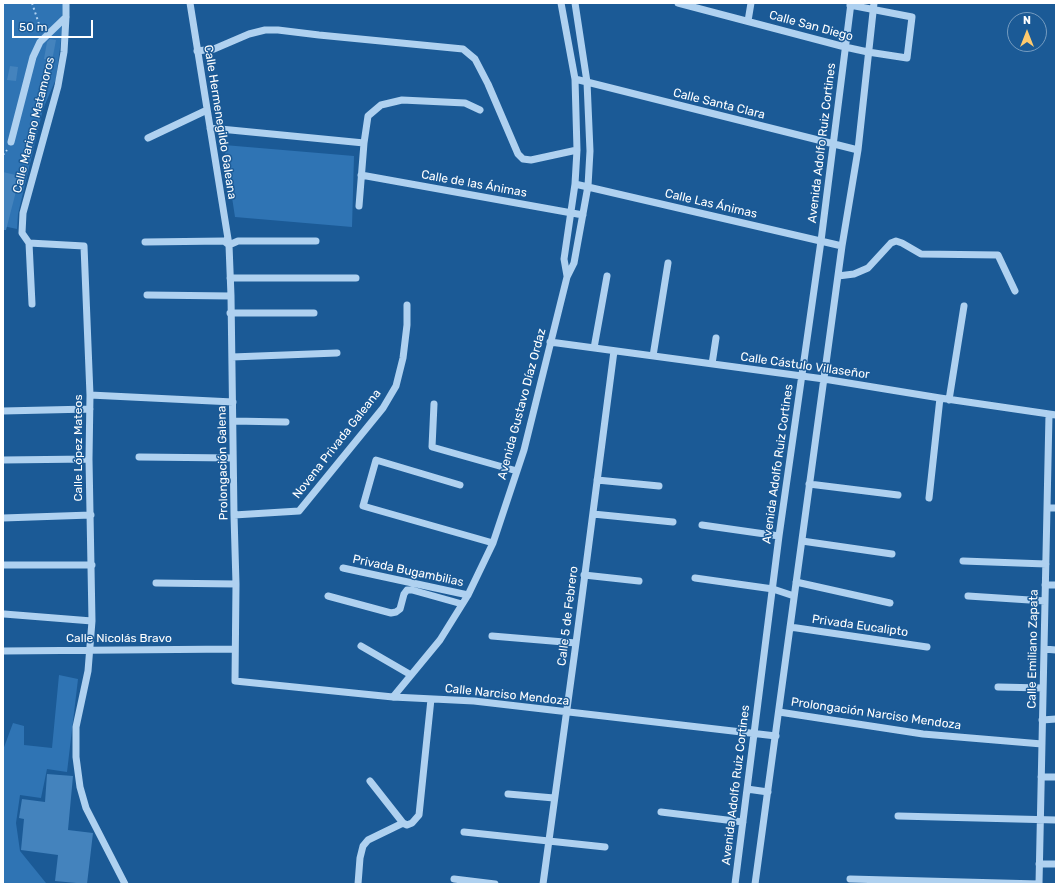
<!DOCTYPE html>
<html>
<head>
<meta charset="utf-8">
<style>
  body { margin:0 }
  #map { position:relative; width:1059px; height:887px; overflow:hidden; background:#1b5a96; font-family:Rubik,sans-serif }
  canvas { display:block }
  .frame { position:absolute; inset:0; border:4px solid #fff; pointer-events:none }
  .north { position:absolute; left:1007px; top:12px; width:40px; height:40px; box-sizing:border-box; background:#1b5a96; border:1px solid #769cc0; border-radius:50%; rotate:0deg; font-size:11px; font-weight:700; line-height:16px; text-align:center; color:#fff }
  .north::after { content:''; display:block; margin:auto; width:14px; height:18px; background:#ffca6d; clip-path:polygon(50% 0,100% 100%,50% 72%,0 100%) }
  .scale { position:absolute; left:12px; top:20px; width:81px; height:18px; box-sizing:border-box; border:2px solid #fff; border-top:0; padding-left:5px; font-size:12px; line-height:14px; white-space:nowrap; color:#fff; -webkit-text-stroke:3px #1b5a96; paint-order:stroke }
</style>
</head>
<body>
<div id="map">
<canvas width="1059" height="887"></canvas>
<div class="frame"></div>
<div class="north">N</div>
<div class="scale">50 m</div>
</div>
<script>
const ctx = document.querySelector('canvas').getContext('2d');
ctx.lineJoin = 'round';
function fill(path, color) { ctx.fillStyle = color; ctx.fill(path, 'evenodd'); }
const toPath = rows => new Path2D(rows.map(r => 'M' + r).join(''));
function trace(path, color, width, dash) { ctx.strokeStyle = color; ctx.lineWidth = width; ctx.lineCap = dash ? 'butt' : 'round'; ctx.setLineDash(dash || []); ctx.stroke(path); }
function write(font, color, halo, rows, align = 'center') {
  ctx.font = font + ' Rubik,sans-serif'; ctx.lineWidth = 3; ctx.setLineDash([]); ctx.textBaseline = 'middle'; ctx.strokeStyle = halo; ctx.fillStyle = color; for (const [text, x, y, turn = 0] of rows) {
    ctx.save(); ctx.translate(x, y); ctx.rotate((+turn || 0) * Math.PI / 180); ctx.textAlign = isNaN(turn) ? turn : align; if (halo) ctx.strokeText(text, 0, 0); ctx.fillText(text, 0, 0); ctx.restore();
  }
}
fill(toPath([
  [3,3,63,3,62,32,56,79,43,109,18,214,17,229,3,226],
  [224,145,354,156,352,227,235,217],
  [59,675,78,679,67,772,47,769,41,798,20,795,16,823,20,851,46,883,52,884,3,884,3,750,13,723,24,726,24,745,52,748]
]), '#2f74b4');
fill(toPath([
  [50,39,56,40,52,61,44,59,47,42],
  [10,66,18,67,16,81,7,80],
  [3,172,20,176,6,230,3,230],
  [47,774,73,776,68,830,93,833,87,884,55,881,58,855,21,850,24,819,19,818,22,799,45,802]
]), '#4483bd');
trace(toPath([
  [32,3,41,30],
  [3,155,7,150]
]), '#afd1f0', 2, [2, 3]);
trace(toPath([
  [66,3,66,17,64,52,58,86,23,213,22,233,29,243,84,246,90,395,89,459,92,621,88,671,76,727,76,757,80,787,86,808,125,884],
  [190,3,229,245,231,296,234,515,236,584,235,681,393,697,474,701,776,736],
  [561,3,575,79,577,150,575,184,564,259,567,276],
  [678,3,845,47,868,52,907,58,912,17,850,5],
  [748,21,751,3],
  [197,51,214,49,249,34,265,30,278,30,319,35,463,49,475,59,488,84,518,154,523,159,531,160,577,150],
  [575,79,858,150],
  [210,128,364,143],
  [148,138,207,110],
  [11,142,33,57,40,42,66,17],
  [361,175,583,215],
  [575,184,842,246],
  [359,206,364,143,368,116,381,105,402,100,465,103,480,110],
  [145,242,224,241,229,245],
  [29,243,32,304],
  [229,245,238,241,316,241],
  [838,276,854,274,868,268,891,243,896,241,902,243,921,254,998,255,1015,291],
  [230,278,356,278],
  [147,295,231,296],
  [230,313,314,313],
  [550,342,824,379,940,398,1056,415],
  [594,348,607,276],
  [653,356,668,263],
  [232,357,337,353],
  [712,364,716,338],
  [90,395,233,402],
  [949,400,964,306],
  [434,404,432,447,517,471],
  [3,411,90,409],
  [233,421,286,422],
  [139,457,233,458],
  [3,460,89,459],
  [597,480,659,486],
  [809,484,898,495],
  [460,485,376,460,363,506,493,543],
  [929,498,940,398],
  [1047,508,1056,508],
  [593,514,673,522],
  [234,515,299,511,383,408,396,386,403,358,407,325,407,305],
  [3,518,91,515],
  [702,525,779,536],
  [802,541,892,554],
  [963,561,1046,564],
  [3,565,92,565],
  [343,568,468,595],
  [584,575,639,581],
  [695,578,773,589,794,596],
  [796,582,890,603],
  [156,583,236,584],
  [1045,585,1056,585],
  [328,596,391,613,396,612,400,609,404,594,407,590,412,590,462,604],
  [968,596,1045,601],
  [4,614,92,621],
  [790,627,927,647],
  [492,636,576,643],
  [361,646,411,675],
  [1044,649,1056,650],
  [3,651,235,649],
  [998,687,1043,688],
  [393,697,440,640,468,595,493,543,524,450,567,277,574,263,588,186,590,151,587,82,575,3],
  [779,712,923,734,1042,744],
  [1042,720,1056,719],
  [1041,777,1056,777],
  [370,781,403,823,407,825,412,823,419,815,431,699],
  [747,789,768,792],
  [508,794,554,798],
  [661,812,743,822],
  [898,816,1056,820],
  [464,832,605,847],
  [1039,864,1056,864],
  [454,879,495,884],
  [850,879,1039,884],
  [358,884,360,858,363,846,368,840,403,823],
  [543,884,576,643,614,351],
  [735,884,779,536,821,241,851,3],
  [755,884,842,246,858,150,874,3],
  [1039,884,1049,414]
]), '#afd1f0', 7);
write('12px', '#fff', '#1b5a96', [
  ["Calle San Diego",811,26,15],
  ["Calle Santa Clara",719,104,14],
  ["Calle Hermenegildo Galeana",220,122,81],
  ["Calle Mariano Matamoros",34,125,-76],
  ["Avenida Adolfo Ruiz Cortines",822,143,-83],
  ["Calle de las Ánimas",474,184,10],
  ["Calle Las Ánimas",711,204,13],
  ["Calle Cástulo Villaseñor",805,366,8],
  ["Avenida Gustavo Díaz Ordaz",522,404,-75],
  ["Novena Privada Galeana",337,444,-52],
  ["Calle López Mateos",79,448,-90],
  ["Prolongación Galena",223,463,-91],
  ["Avenida Adolfo Ruiz Cortines",778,464,-82],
  ["Privada Bugambilias",408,571,12],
  ["Calle 5 de Febrero",568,616,-83],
  ["Privada Eucalipto",860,626,8],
  ["Calle Nicolás Bravo",119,639],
  ["Calle Emiliano Zapata",1033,649,-89],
  ["Calle Narciso Mendoza",507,695,6],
  ["Prolongación Narciso Mendoza",876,714,8],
  ["Avenida Adolfo Ruiz Cortines",736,785,-83]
]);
</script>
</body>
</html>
